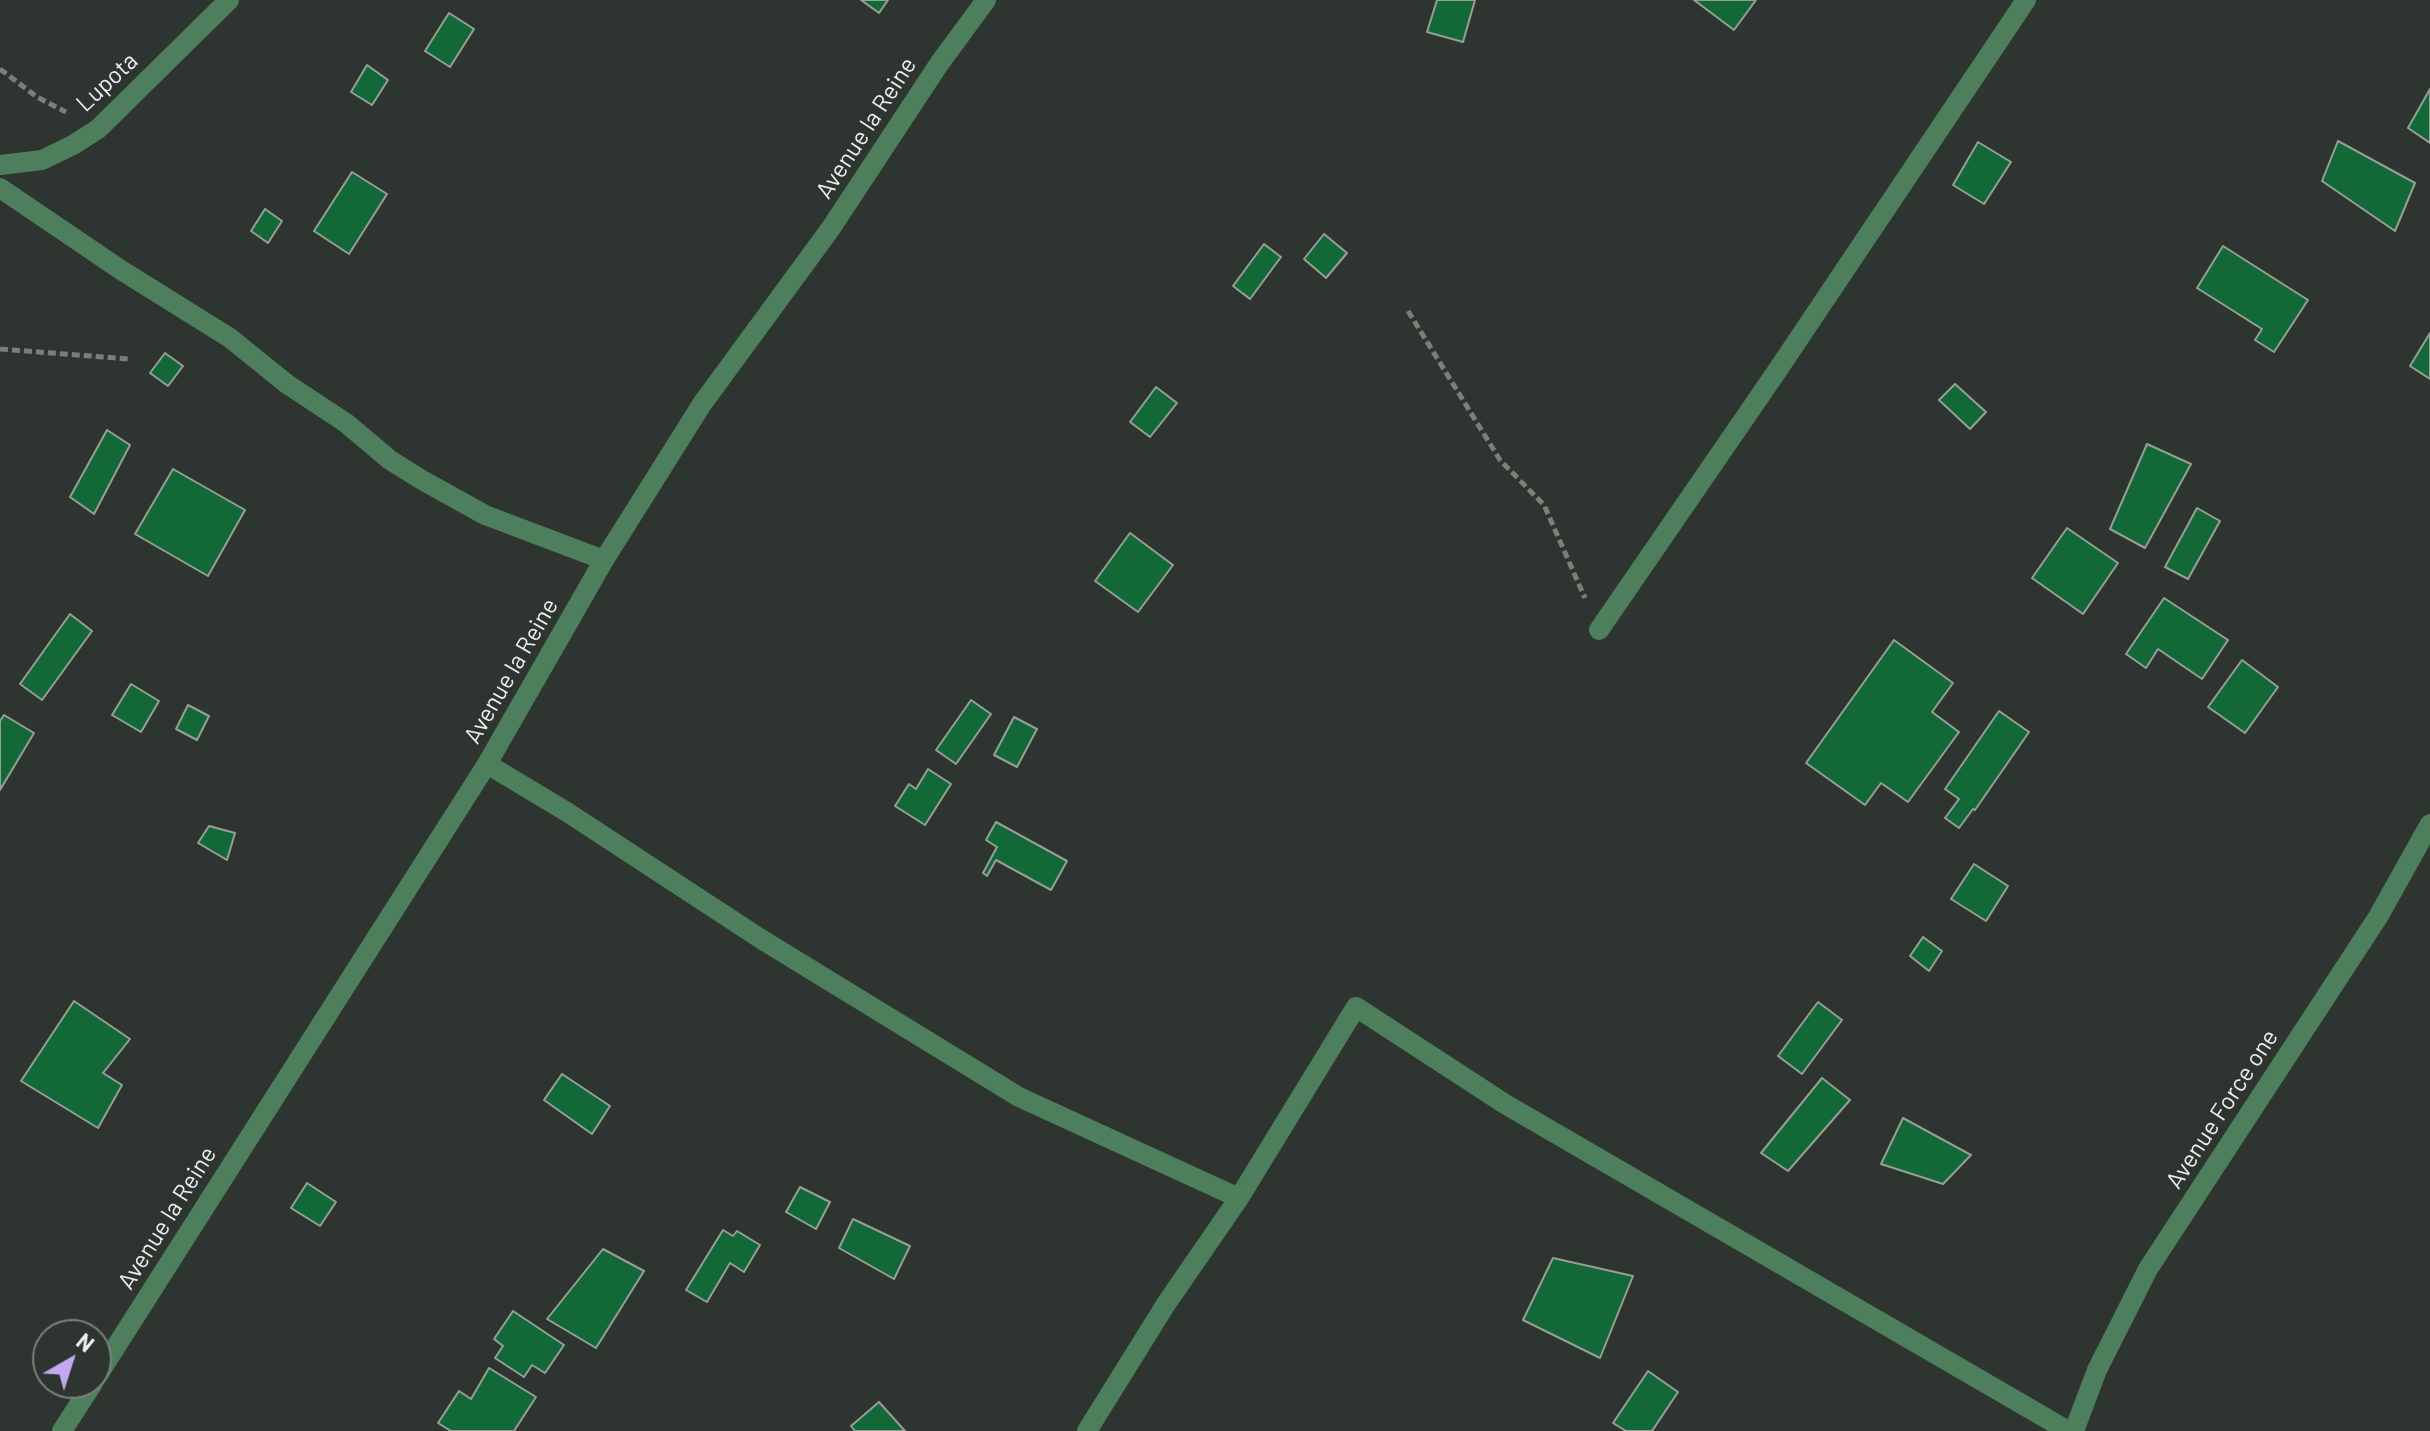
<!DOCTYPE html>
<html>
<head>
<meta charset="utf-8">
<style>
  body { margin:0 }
  #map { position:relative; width:2430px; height:1431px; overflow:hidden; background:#2e342f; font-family:Barlow,sans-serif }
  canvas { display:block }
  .north { position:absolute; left:32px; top:1319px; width:80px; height:80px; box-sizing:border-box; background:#2e342f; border:2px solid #7a7f7b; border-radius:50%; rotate:39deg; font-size:22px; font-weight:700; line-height:32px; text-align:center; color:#ecf0ec }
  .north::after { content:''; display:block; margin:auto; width:28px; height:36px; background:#c4a7f1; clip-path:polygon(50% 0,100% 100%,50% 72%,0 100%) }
</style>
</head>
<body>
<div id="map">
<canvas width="2430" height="1431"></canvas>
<div class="north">N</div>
</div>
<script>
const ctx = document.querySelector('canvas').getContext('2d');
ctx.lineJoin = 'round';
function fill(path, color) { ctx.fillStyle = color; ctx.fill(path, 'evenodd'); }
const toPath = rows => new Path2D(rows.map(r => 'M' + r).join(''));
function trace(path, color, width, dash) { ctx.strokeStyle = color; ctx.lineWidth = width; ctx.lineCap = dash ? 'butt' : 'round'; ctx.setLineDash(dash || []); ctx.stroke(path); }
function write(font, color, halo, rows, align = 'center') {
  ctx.font = font + ' Barlow,sans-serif'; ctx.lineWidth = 6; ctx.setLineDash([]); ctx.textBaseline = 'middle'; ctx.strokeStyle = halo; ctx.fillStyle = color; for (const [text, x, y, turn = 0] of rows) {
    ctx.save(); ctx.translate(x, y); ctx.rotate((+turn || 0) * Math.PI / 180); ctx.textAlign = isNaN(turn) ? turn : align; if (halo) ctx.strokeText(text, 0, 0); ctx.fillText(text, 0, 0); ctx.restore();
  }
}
const building = toPath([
  [861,0,888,0,879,13,861,0],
  [1437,0,1475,0,1463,42,1427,32,1437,0],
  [1694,0,1756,0,1734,30,1694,0],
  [449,13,474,29,450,67,425,51,449,13],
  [367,65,388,80,372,105,351,92,367,65],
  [2430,89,2430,143,2408,128,2430,89],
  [2338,141,2415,183,2395,231,2322,181,2338,141],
  [1978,142,2011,162,1984,204,1953,185,1978,142],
  [352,172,387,194,349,254,314,231,352,172],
  [265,209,282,221,268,243,251,231,265,209],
  [1324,234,1347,253,1326,278,1304,259,1324,234],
  [1264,244,1281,257,1250,299,1233,286,1264,244],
  [2223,246,2308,300,2274,352,2255,340,2262,329,2197,288,2223,246],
  [2430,333,2430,379,2410,366,2430,333],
  [165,353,183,366,168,386,150,373,165,353],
  [1955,384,1986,412,1970,429,1939,400,1955,384],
  [1156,387,1177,403,1150,437,1130,422,1156,387],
  [107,430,130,445,94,514,70,497,107,430],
  [2147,444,2191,464,2145,548,2110,529,2147,444],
  [173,469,245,510,208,576,135,534,173,469],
  [2197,508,2220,521,2188,579,2165,567,2197,508],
  [2067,528,2118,563,2083,614,2032,578,2067,528],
  [1130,533,1173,565,1138,612,1095,581,1130,533],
  [2164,598,2228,640,2202,679,2158,649,2146,668,2126,654,2164,598],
  [70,614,92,631,42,700,20,684,70,614],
  [1894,640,1953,683,1932,712,1959,732,1908,802,1881,783,1865,805,1806,763,1894,640],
  [2242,660,2278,687,2245,733,2208,707,2242,660],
  [131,684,159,701,141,732,112,715,131,684],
  [971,700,991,714,956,764,936,750,971,700],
  [188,705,209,716,197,740,176,729,188,705],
  [1999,711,2029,732,1975,810,1973,809,1959,828,1945,818,1959,799,1945,789,1999,711],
  [4,715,34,733,0,790,0,721,4,715],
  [1014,717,1037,729,1017,767,994,755,1014,717],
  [928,769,951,784,925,825,895,806,909,784,916,789,928,769],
  [996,822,1067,861,1051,890,996,860,987,876,983,873,997,847,986,840,996,822],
  [209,826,235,833,227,860,198,843,209,826],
  [1974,864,2008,886,1986,921,1951,899,1974,864],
  [1923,937,1942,951,1929,971,1910,956,1923,937],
  [74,1001,130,1039,103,1073,122,1085,98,1128,21,1081,74,1001],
  [1818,1002,1842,1020,1802,1074,1778,1056,1818,1002],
  [562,1074,610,1106,592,1134,544,1100,562,1074],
  [1822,1078,1850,1100,1788,1171,1761,1153,1822,1078],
  [1903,1118,1971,1155,1943,1184,1881,1164,1903,1118],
  [307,1183,336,1202,320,1226,291,1208,307,1183],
  [800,1187,830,1202,816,1229,786,1212,800,1187],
  [853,1219,910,1246,894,1279,839,1248,853,1219],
  [723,1230,733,1236,737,1231,760,1245,744,1272,730,1263,707,1302,686,1290,723,1230],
  [603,1249,644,1271,596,1348,547,1319,603,1249],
  [1553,1258,1633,1276,1600,1358,1523,1320,1553,1258],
  [513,1311,564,1345,545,1373,532,1365,524,1377,495,1358,503,1346,494,1339,513,1311],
  [489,1368,536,1397,514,1431,451,1431,438,1423,459,1391,471,1399,489,1368],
  [1648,1371,1678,1392,1652,1431,1626,1431,1613,1423,1648,1371],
  [879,1402,905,1431,855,1431,851,1426,879,1402]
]);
fill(building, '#126937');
trace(building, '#979e98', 2);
trace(toPath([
  [0,69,37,97,66,112],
  [1408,311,1500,460,1544,505,1585,598],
  [0,349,129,359]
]), '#7a7f7a', 5, [8, 4]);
trace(toPath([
  [0,165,42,160,73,145,98,129,229,0],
  [0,188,121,270,230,338,287,384,346,423,390,460,422,480,485,515,604,560],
  [1599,630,1775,374,2026,0],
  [487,764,567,812,761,939,1019,1097,1239,1198],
  [96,1378,487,764,604,560,702,404,831,228,939,64,986,0],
  [62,1431,93,1383],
  [1087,1431,1166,1304,1239,1198,1356,1007,1505,1104,2068,1431],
  [2074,1431,2097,1370,2148,1269,2378,917,2430,824]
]), '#4e7f5c', 20);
write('24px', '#ecf0ec', '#2e342f', [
  ["Lupota",107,82,-43],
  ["Avenue la Reine",866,128,-57],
  ["Avenue la Reine",511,671,-60],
  ["Avenue Force one",2222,1109,-57],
  ["Avenue la Reine",167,1218,-58]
]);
</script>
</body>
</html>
